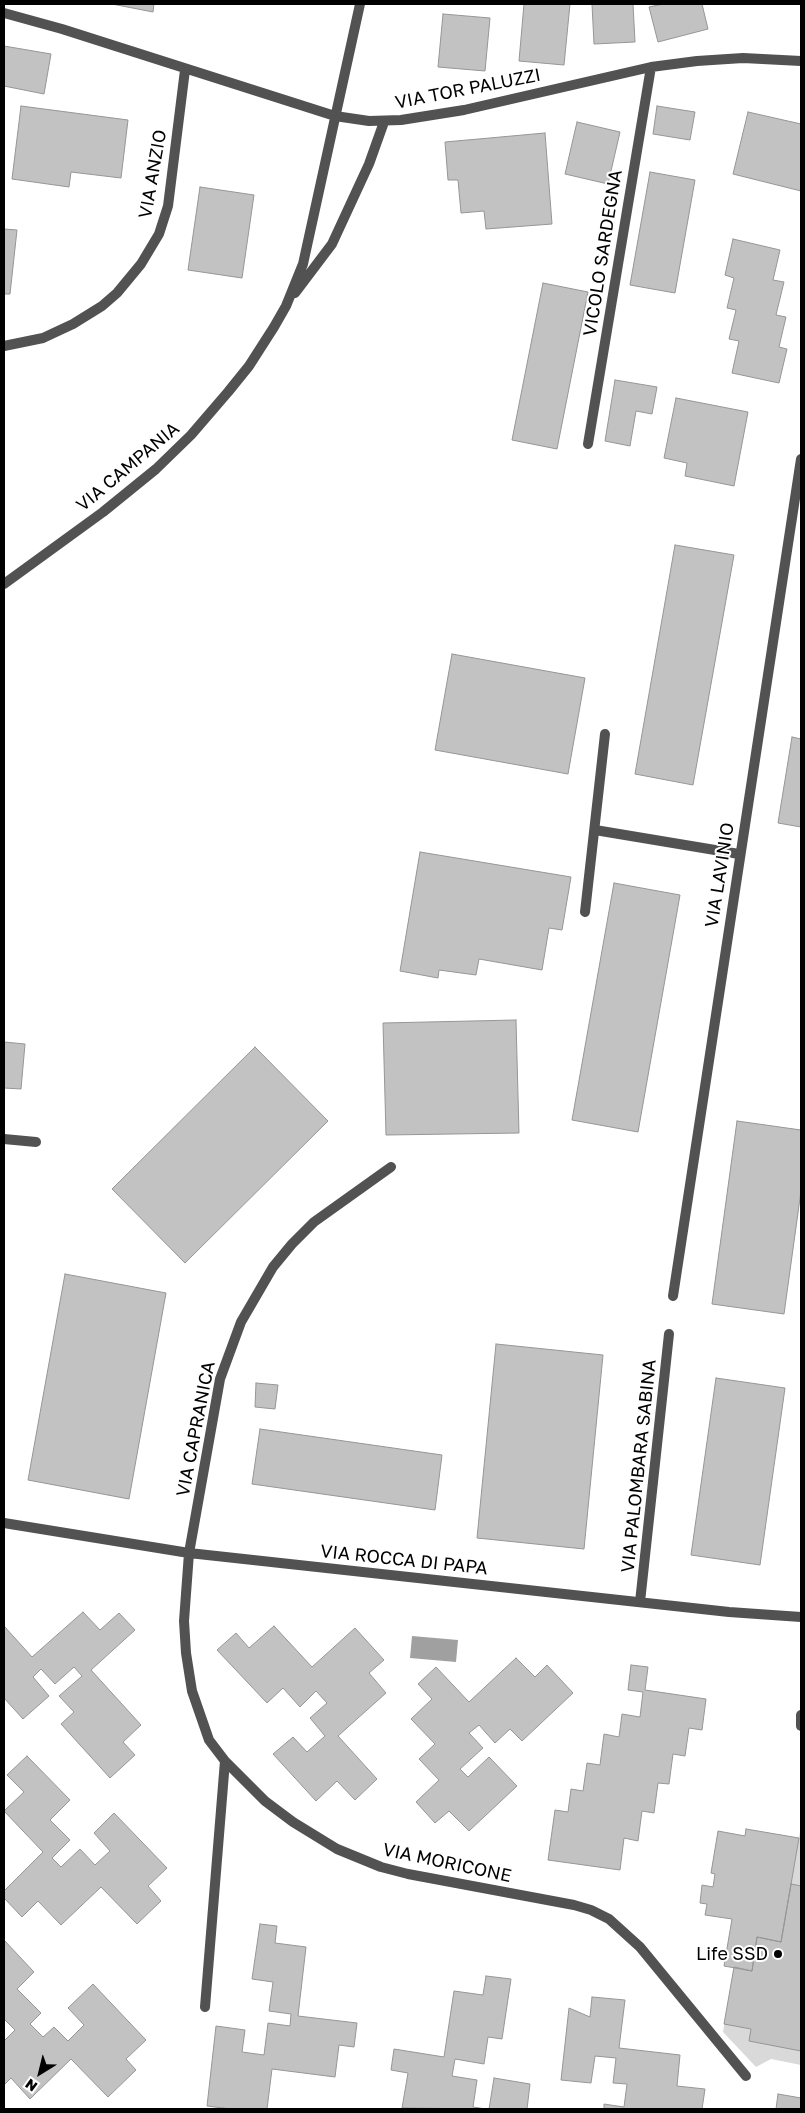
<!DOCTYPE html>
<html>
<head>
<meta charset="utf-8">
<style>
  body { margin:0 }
  #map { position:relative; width:805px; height:2113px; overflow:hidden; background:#fff; font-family:"Golos Text",sans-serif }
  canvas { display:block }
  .frame { position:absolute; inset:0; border:5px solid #000; pointer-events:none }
  .north { position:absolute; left:15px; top:2048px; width:50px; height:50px; -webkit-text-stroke:4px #fff; paint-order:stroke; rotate:216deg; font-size:14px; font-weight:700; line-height:20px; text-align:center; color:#000 }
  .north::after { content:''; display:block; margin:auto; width:18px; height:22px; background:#000; clip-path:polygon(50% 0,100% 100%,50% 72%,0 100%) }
</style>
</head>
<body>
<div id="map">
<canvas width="805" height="2113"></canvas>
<div class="frame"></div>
<div class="north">N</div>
</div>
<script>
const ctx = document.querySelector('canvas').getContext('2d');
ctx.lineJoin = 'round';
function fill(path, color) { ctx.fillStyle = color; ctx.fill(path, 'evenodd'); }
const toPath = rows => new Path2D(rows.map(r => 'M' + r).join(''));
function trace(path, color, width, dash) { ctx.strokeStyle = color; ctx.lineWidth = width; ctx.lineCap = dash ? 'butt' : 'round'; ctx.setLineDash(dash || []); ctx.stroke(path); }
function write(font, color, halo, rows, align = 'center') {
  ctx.font = font + ' "Golos Text",sans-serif'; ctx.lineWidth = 4; ctx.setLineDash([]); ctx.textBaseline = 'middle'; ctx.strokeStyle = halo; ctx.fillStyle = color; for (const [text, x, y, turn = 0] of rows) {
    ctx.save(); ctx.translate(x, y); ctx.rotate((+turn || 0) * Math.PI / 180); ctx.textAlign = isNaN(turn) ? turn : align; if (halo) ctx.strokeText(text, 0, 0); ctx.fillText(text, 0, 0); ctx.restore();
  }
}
fill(toPath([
  [801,1826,801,2065,771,2059,756,2067,723,2032,734,1967,781,1941]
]), '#d9d9d9');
fill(toPath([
  [412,1636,458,1640,456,1662,410,1658]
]), '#a0a0a0');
const building = toPath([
  [112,4,154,4,153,12,112,4],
  [524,4,570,4,564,65,519,61,524,4],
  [592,4,633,4,635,42,594,44,592,4],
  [663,4,702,4,708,29,658,42,649,7,663,4],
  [443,14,490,18,485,71,438,67,443,14],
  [4,46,51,54,44,94,4,86,4,46],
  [21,106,128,120,121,178,71,172,69,187,12,179,21,106],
  [657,106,695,112,690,140,653,134,657,106],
  [748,112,801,124,801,191,733,174,748,112],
  [577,122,620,132,608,184,565,174,577,122],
  [545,133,552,224,486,229,484,211,461,213,458,180,448,180,445,142,545,133],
  [650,172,695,180,675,293,630,285,650,172],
  [200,187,254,195,242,278,188,270,200,187],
  [4,229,17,230,10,294,4,294,4,229],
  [733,239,780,250,773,280,784,282,776,315,786,317,779,347,787,349,779,383,732,373,739,341,729,339,736,310,727,308,734,278,725,275,733,239],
  [543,283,588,292,557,449,512,440,543,283],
  [615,380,657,387,652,414,636,411,630,446,605,441,615,380],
  [676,398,748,412,734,486,685,476,687,463,664,458,676,398],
  [675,545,734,555,693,785,635,774,675,545],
  [452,654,585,678,568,774,435,750,452,654],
  [792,737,801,739,801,827,778,823,792,737],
  [420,852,571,877,562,930,549,928,542,970,479,959,476,975,439,970,438,978,400,971,420,852],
  [614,883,680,895,638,1132,572,1120,614,883],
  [516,1020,519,1133,386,1135,383,1023,516,1020],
  [4,1042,25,1044,21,1089,4,1088,4,1042],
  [255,1047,328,1121,185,1263,112,1189,255,1047],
  [737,1121,801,1130,801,1191,784,1314,712,1304,737,1121],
  [65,1274,166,1293,129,1499,28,1480,65,1274],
  [496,1344,603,1355,584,1549,477,1538,496,1344],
  [716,1378,785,1388,760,1565,691,1555,716,1378],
  [256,1383,278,1385,275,1409,255,1407,256,1383],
  [260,1429,442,1455,435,1510,252,1484,260,1429],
  [83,1612,100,1630,119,1613,135,1630,91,1670,141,1725,123,1742,135,1755,110,1778,61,1724,74,1712,59,1696,82,1676,74,1667,55,1684,41,1669,33,1677,49,1696,23,1719,4,1698,4,1626,32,1657,83,1612],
  [274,1626,312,1667,355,1628,384,1660,369,1673,386,1693,338,1736,377,1779,355,1800,337,1781,316,1801,273,1754,293,1737,307,1752,325,1736,310,1718,327,1703,316,1691,300,1707,283,1688,267,1703,217,1650,236,1633,249,1648,274,1626],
  [516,1658,535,1677,547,1665,573,1693,522,1741,510,1729,495,1743,479,1725,469,1733,483,1748,460,1769,468,1777,489,1757,517,1786,469,1831,449,1811,435,1823,416,1802,439,1780,419,1759,435,1744,411,1719,432,1699,418,1684,436,1667,469,1702,516,1658],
  [631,1665,648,1667,645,1690,706,1699,702,1730,689,1728,685,1756,673,1754,669,1784,658,1783,654,1813,642,1811,638,1841,624,1838,620,1870,548,1860,555,1810,568,1812,571,1789,583,1791,587,1763,600,1765,604,1734,619,1737,622,1714,640,1717,643,1692,628,1690,631,1665],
  [27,1756,70,1800,50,1820,70,1840,52,1858,61,1867,80,1849,95,1865,110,1851,94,1833,114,1813,167,1868,148,1886,161,1901,137,1924,101,1887,61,1925,38,1901,22,1917,4,1898,4,1891,43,1852,4,1811,24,1792,7,1775,27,1756],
  [746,1829,799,1838,781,1942,757,1937,752,1971,724,1966,732,1919,705,1915,707,1904,700,1903,702,1885,713,1887,715,1874,711,1873,718,1831,745,1836,746,1829],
  [791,1884,801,1886,801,2051,749,2041,751,2029,724,2024,734,1967,752,1971,757,1937,781,1942,791,1884],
  [260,1924,277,1926,275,1943,306,1947,298,2016,357,2023,354,2047,339,2045,335,2077,272,2069,267,2109,231,2109,207,2106,216,2026,245,2030,242,2052,264,2055,268,2023,290,2026,291,2014,269,2011,273,1982,252,1979,260,1924],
  [4,1940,34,1972,17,1989,41,2013,30,2024,43,2037,54,2027,68,2041,84,2025,68,2008,93,1984,146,2040,126,2059,136,2070,108,2097,71,2059,30,2099,11,2078,4,2085,4,2041,15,2030,4,2019,4,1940],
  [486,1976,511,1979,502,2039,488,2037,484,2064,455,2059,452,2076,477,2080,473,2107,486,2109,402,2108,408,2073,391,2070,394,2049,444,2057,454,1991,483,1995,486,1976],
  [592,1997,625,2000,619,2048,680,2055,677,2086,705,2089,702,2109,604,2109,604,2104,624,2107,627,2084,613,2083,616,2058,595,2056,591,2083,561,2080,569,2008,590,2017,592,1997],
  [494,2078,530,2084,527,2109,489,2109,494,2078],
  [778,2094,801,2098,801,2109,776,2109,778,2094]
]);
fill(building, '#c2c2c2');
trace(building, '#969696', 1);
trace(toPath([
  [801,1715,801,1726]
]), '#525252', 10);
trace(toPath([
  [4,13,62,29,335,116,369,121,401,120,464,110,651,67,697,61,743,58,801,61],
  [295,293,332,244,369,164,384,122],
  [4,346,43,338,73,324,102,306,117,293,141,264,159,234,168,206,185,70],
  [588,444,651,67],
  [4,584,103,512,156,469,191,435,228,392,249,366,274,327,286,306,303,264,360,4],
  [595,830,739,854],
  [585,912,605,734],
  [4,1139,36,1142],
  [391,1167,314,1222,292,1244,273,1267,241,1322,220,1379,189,1553,184,1621,186,1653,192,1691,209,1740,225,1761,265,1801,293,1822,337,1849,381,1867,408,1874,574,1905,591,1910,609,1919,640,1947,746,2076],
  [673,1296,801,459],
  [4,1523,189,1553,729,1612,801,1617],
  [640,1602,669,1334],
  [205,2007,225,1761]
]), '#525252', 10);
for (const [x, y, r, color] of [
  [778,1954,5,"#000"]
]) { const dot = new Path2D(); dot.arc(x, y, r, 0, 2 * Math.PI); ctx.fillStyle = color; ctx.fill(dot); trace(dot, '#fff', 2); }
write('18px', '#000', '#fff', [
  ["VIA TOR PALUZZI",468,89,-11],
  ["VIA ANZIO",153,174,-80],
  ["VICOLO SARDEGNA",603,253,-81],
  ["VIA CAMPANIA",128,467,-40],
  ["VIA LAVINIO",720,875,-81],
  ["VIA CAPRANICA",196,1429,-79],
  ["VIA PALOMBARA SABINA",639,1466,-84],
  ["VIA ROCCA DI PAPA",404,1560,6],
  ["VIA MORICONE",447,1863,12]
]);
write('18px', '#000', '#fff', [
  ["Life SSD",768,1954]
], 'right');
</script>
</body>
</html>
